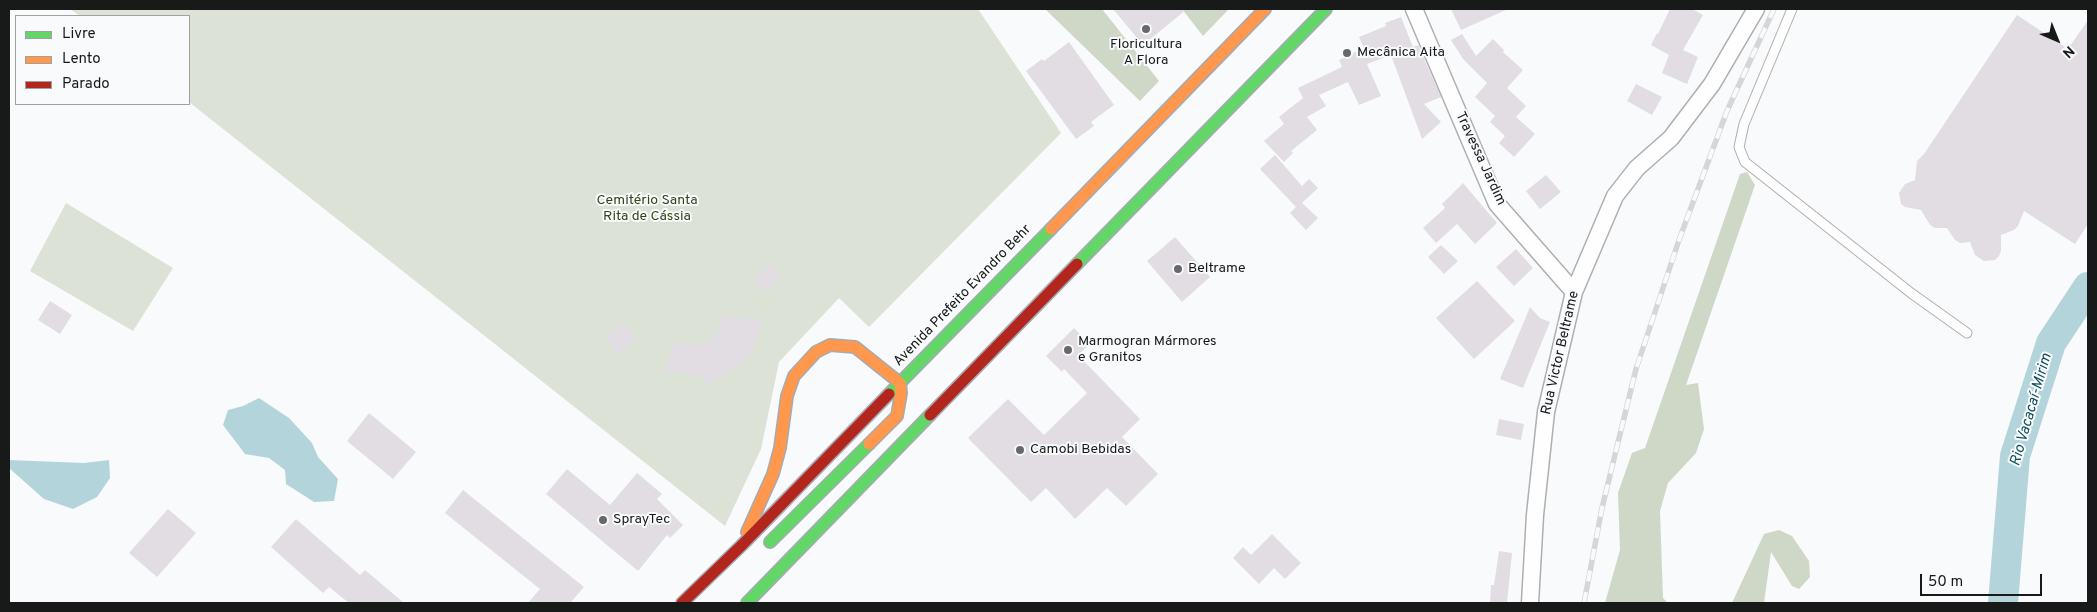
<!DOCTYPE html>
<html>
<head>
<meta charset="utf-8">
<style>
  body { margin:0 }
  #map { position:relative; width:2097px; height:612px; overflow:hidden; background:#f9fafb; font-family:Overpass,sans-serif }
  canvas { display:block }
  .frame { position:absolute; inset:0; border:10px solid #181919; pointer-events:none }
  .legend { position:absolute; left:15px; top:15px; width:175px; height:90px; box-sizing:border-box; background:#f8fafc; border:1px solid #9ea0a1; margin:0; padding:6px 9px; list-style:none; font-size:15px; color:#181919 }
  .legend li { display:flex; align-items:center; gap:10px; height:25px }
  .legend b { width:25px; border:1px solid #9ea0a1 }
  .north { position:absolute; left:2032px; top:15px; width:50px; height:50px; -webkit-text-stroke:4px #f8fafc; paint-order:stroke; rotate:136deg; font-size:14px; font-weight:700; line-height:20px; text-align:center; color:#181919 }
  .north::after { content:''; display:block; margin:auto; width:18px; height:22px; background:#181919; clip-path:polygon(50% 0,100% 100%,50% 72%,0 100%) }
  .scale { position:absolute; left:1920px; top:574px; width:122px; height:22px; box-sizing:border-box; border:2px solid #181919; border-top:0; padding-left:6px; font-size:15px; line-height:18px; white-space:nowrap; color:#181919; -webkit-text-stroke:4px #f8fafc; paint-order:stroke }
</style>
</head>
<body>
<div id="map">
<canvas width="2097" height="612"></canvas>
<div class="frame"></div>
<ul class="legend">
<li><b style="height:6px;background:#63d668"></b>Livre</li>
<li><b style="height:6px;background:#ff974d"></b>Lento</li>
<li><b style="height:6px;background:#b3261e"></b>Parado</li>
</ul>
<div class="north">N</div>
<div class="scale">50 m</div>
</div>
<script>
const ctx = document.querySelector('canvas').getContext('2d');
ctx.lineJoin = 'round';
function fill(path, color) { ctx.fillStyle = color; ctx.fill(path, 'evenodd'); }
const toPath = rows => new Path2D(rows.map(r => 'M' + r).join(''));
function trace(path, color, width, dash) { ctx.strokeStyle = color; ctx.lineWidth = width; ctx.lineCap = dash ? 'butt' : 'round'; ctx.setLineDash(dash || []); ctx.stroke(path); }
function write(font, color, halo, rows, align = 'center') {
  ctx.font = font + ' Overpass,sans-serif'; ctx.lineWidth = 4; ctx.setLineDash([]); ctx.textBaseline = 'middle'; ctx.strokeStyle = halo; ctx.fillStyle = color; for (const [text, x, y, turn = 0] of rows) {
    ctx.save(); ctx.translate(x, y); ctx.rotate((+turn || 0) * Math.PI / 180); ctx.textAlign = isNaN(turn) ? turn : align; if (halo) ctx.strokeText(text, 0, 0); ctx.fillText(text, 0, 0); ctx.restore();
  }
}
fill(toPath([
  [70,9,978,9,1061,133,869,327,839,298,779,362,761,449,725,526,189,102,189,16,80,16],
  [66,203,173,268,133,331,30,271]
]), '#dce2d6');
fill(toPath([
  [1045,9,1102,9,1159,81,1140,101],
  [1182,9,1229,9,1203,36],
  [1747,172,1755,185,1686,385,1698,383,1704,429,1696,453,1668,483,1660,511,1663,598,1668,603,1605,603,1620,550,1618,493,1632,453,1645,448,1740,174],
  [1779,530,1792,536,1809,561,1810,577,1799,589,1792,586,1771,552,1764,603,1732,603,1764,534]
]), '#cfd7c6');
fill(toPath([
  [259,398,289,418,312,443,318,457,338,479,334,501,314,502,286,484,285,470,269,458,245,454,223,425,228,410,243,406],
  [9,460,84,463,109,460,110,478,97,497,73,509,44,499,9,468]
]), '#b4d4db');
trace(toPath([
  [2003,603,2015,456,2051,343,2088,287]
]), '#b4d4db', 30);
fill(toPath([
  [1113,9,1187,9,1143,45],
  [1451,9,1508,9,1461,30],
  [1670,9,1692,9,1703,15,1683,50,1698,57,1687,84,1662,73,1669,55,1651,45,1657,33,1658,34],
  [2017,15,2068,49,2088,20,2088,224,2075,244,2024,211,2018,226,2014,230,2001,235,2001,251,1999,256,1995,260,1984,261,1975,255,1970,242,1960,243,1955,240,1947,228,1935,228,1930,225,1921,210,1905,207,1901,204,1899,193,1905,184,1915,180,1917,161,1924,154],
  [1401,17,1413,47,1418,45,1441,97,1424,104,1441,122,1422,139,1391,55,1367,64,1381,96,1359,105,1348,82,1319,95,1326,106,1307,117,1317,130,1291,151,1293,153,1284,162,1264,141,1284,124,1279,117,1303,98,1298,88,1342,67,1339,60,1364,48,1359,37,1386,26,1385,23],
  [1462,34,1476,56,1493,39,1504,50,1503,52,1523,70,1507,88,1526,106,1516,117,1535,134,1514,157,1499,143,1505,136,1490,122,1495,116,1475,97,1487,83,1463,59,1451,40],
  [1069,42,1114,105,1091,122,1094,126,1076,139,1026,71,1042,59,1044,61],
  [1636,84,1662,97,1652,115,1627,101],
  [1275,155,1302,186,1309,179,1318,188,1302,203,1318,218,1306,230,1290,213,1296,207,1260,169],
  [1546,175,1561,192,1540,209,1526,191],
  [1463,183,1497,223,1475,244,1457,224,1436,243,1423,228,1445,208,1442,204],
  [1175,237,1210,277,1182,302,1147,261],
  [1441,245,1458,261,1444,274,1428,257],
  [1516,249,1533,268,1514,286,1496,267],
  [770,264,782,276,765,292,754,280],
  [1477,281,1515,321,1474,359,1436,318],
  [50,301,72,315,60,334,38,320],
  [1530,307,1540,318,1550,322,1523,388,1500,379],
  [725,316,763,321,751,354,729,373,706,386,702,375,664,372,676,342,700,345,715,336],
  [624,323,636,340,617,354,604,337],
  [1074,328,1090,344,1078,355,1140,419,1122,437,1158,474,1126,506,1107,488,1075,519,1046,488,1031,502,968,438,1008,399,1044,435,1087,393,1064,369,1062,372,1046,356],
  [369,413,416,452,393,479,347,441],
  [1499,419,1524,424,1521,440,1496,435],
  [567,469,610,505,637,473,662,494,657,499,683,525,670,538,667,535,638,571,546,494],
  [463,490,584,587,570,603,528,603,540,589,445,513],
  [168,509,196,533,157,577,129,553],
  [296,519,360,575,365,570,404,603,349,603,329,587,323,593,271,547],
  [1272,534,1301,563,1285,579,1274,568,1259,584,1233,558,1243,547,1251,555],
  [1499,551,1512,553,1507,603,1490,603,1491,585,1494,585]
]), '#e1dde3');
const lane = toPath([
  [1792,9,1744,124,1739,147,1745,162,1911,293,1967,333]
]);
const street = toPath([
  [1414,9,1497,204,1574,292],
  [1530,603,1535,515,1546,412,1574,292,1615,196,1637,168,1671,138,1712,84,1756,9]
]);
const fast = toPath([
  [1077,264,1326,9],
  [889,394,1051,229],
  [770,542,869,444],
  [747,603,930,415]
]);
const slow = toPath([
  [1051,229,1265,9],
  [747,532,773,474,780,448,787,396,794,376,816,352,830,345,855,347,900,383,901,393,897,416,869,444]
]);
const jam = toPath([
  [930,415,1077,264],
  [682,603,742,545,889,394]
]);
trace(lane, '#aeafb0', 11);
trace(street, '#aeafb0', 19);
trace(fast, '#a5abb3', 14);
trace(slow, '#a5abb3', 14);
trace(jam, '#a5abb3', 14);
trace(lane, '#fefefe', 9);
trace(street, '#fefefe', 16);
trace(fast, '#63d668', 11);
trace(slow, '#ff974d', 11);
trace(jam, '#b3261e', 11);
const rail = toPath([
  [1584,603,1602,508,1636,369,1679,240,1727,111,1774,9]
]);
trace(rail, '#d5d6d6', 5.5);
trace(rail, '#f8fafc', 4, [11]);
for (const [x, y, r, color] of [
  [1146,29,5,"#676868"],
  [1347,53,5,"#676868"],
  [1178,269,5,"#676868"],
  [1068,350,5,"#676868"],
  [1020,450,5,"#676868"],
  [603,520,5,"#676868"]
]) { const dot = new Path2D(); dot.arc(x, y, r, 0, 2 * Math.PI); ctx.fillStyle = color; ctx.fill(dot); trace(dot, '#f8fafc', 2); }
write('14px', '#181919', '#f8fafc', [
  ["Floricultura",1146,45,"center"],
  ["A Flora",1146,61,"center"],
  ["Mecânica Aita",1357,53],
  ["Beltrame",1188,269],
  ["Marmogran Mármores",1078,342],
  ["e Granitos",1078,358],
  ["Camobi Bebidas",1030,450],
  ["SprayTec",613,520]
], 'left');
write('14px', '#181919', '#f8fafc', [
  ["Travessa Jardim",1480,159,65],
  ["Avenida Prefeito Evandro Behr",963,296,-46],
  ["Rua Victor Beltrame",1561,353,-77]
]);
write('14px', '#354714', '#f8fafc', [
  ["Cemitério Santa",647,201],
  ["Rita de Cássia",647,217]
]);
write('italic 15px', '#104e59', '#f8fafc', [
  ["Rio Vacacaí-Mirim",2032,410,-74]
]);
</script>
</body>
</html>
